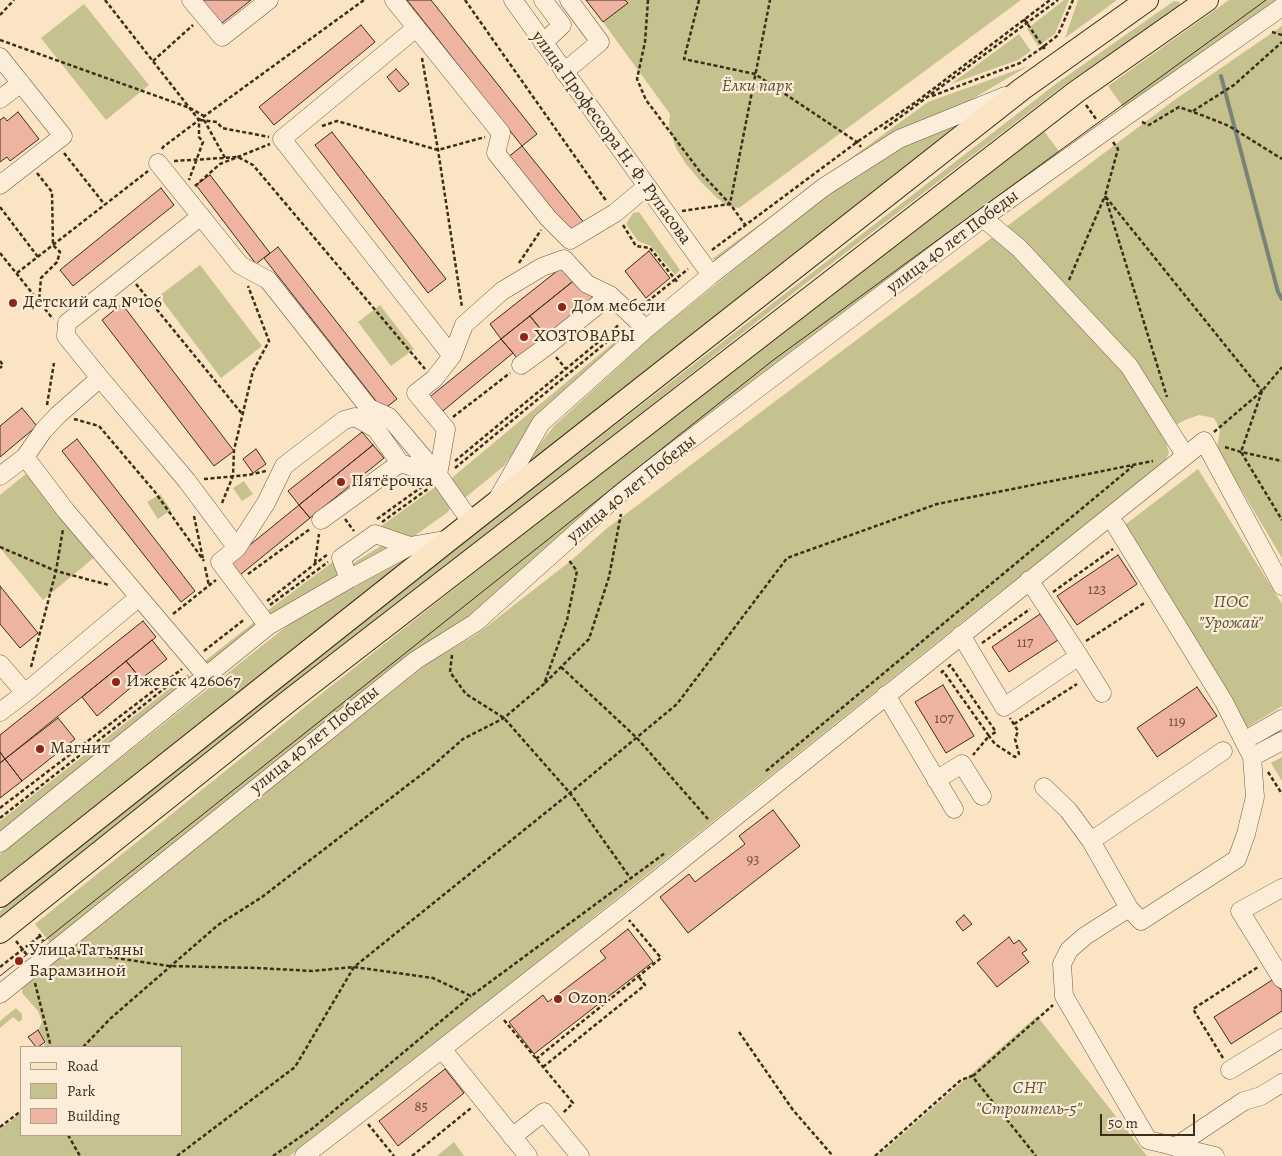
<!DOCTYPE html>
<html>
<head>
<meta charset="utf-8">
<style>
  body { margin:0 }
  #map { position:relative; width:1282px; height:1156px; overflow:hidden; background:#fbe4c3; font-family:Alegreya,serif }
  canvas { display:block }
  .legend { position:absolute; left:20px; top:1046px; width:162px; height:90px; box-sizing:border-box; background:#fcedd8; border:1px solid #b0a08c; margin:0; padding:6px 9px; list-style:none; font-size:15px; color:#3d2d19 }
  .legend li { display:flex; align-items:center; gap:10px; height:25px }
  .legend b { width:25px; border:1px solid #b0a08c }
  .scale { position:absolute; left:1100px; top:1114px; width:95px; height:22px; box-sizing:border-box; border:2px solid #3d2d19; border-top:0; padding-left:6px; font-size:15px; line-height:18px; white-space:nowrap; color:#3d2d19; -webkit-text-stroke:4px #fcedd8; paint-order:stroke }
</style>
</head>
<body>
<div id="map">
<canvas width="1282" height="1156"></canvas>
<ul class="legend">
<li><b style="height:6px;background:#fbe4c3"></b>Road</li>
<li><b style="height:14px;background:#c6c28f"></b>Park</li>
<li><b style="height:14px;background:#efb4a1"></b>Building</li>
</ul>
<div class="scale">50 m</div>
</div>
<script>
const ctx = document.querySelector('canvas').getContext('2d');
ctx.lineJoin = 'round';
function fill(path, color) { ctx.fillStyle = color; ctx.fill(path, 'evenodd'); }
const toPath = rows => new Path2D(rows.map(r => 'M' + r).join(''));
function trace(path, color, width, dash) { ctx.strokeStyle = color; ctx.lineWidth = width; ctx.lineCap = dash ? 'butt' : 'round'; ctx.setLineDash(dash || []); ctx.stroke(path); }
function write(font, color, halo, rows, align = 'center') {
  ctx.font = font + ' Alegreya,serif'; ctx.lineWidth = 4.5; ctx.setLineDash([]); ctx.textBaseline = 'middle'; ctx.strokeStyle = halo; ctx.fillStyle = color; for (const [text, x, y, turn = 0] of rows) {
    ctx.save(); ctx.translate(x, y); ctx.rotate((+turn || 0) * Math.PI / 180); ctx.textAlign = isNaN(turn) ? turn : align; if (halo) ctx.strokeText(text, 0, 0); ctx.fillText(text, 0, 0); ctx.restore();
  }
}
fill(toPath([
  [625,0,1021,0,739,208,727,206,716,197,702,183,686,164,676,148,669,127,670,114,603,22,627,3],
  [1064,0,1069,0,1055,34,1038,46,1027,29],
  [1078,0,1117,0,1065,38],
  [1229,0,1277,0,1124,108,1108,86],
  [1174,1,1180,2,1178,8,1063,86,801,287,0,919,0,911,481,529,1057,83],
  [84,4,149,85,106,120,41,38],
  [1282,26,1282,558,1217,449,1220,430,1214,418,1199,415,1185,420,1172,427,1166,443,1169,453,1163,466,991,599,380,1088,290,1156,0,1156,0,1129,21,1113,21,1135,181,1135,181,1047,45,1047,44,1045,46,1042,38,1030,42,1022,38,1011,22,993,23,986,428,663,477,634,573,559,606,529,1173,101],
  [1019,34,1031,51,1018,60,951,84],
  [1028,66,959,107,721,261,712,259,928,102],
  [967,120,804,245,522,468,554,426,652,336,798,218,876,160,923,136],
  [1044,131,1061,154,924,256,563,550,52,945,35,924,311,702,647,436,826,297],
  [639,212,680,270,675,275,651,246,638,241,626,224,633,213],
  [200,265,262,346,221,378,159,296],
  [380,305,414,349,391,366,358,322],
  [624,334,626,340,539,416,504,466,466,497,459,496,448,481],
  [1198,469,1282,604,1282,706,1246,728,1122,527],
  [27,473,96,556,43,600,0,548,0,495],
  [244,481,253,494,242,501,233,488],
  [438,485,451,507,448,512,410,539,377,529],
  [160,494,171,510,158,519,147,502],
  [387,542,398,547,355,572,352,564],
  [412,555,0,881,0,854,302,614],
  [338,558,343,573,269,622,263,614],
  [257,620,262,626,207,670,201,664],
  [188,674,193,681,0,836,0,821],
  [1282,757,1282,781,1271,763],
  [16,1008,22,1014,22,1020,19,1022,13,1017,0,1028,0,1021],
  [1037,1016,1147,1156,878,1156],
  [454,1142,464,1156,437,1156]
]), '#c6c28f');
trace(toPath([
  [1221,76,1278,292,1282,299]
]), '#788477', 4);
const building = toPath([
  [196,0,251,0,217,27,196,0],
  [407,0,431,0,537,134,522,146,407,0],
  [586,0,625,0,628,3,603,22,586,0],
  [361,25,375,42,274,125,259,107,361,25],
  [396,69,409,84,399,92,387,77,396,69],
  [18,112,39,139,10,161,7,157,0,162,0,120,4,117,7,121,18,112],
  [332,132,446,279,428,293,315,145,332,132],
  [522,146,585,224,570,236,507,158,522,146],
  [210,175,270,253,256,264,196,185,210,175],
  [161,188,174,205,73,286,60,270,161,188],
  [278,247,397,399,383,410,264,258,278,247],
  [649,251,670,278,646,298,625,271,649,251],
  [566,264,577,278,501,339,490,324,566,264],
  [577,278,593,298,546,336,530,316,577,278],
  [122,304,234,451,214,466,102,320,122,304],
  [530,316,546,336,518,359,501,339,530,316],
  [501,339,513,353,438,415,426,400,501,339],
  [22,408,37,426,0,457,0,426,22,408],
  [362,432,373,445,299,505,288,491,362,432],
  [77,439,195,591,181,602,62,451,77,439],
  [373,445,384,458,310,518,299,505,373,445],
  [256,449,266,464,253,473,243,459,256,449],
  [299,505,310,518,235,579,224,566,299,505],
  [1118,555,1137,584,1077,625,1057,596,1118,555],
  [0,586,38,633,20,648,0,624,0,586],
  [1040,614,1058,640,1009,672,992,647,1040,614],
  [143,621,156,637,5,759,0,752,0,735,143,621],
  [152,640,167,659,141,679,126,661,152,640],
  [126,661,141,679,97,716,82,697,126,661],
  [943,685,974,736,946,753,915,702,943,685],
  [1197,687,1217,716,1157,757,1137,728,1197,687],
  [58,718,75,739,22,781,5,759,58,718],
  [0,752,5,759,0,763,0,752],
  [5,759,22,781,0,798,0,763,5,759],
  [773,810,800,846,688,933,660,897,689,874,695,882,745,844,739,836,773,810],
  [964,915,972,924,963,931,956,922,964,915],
  [628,929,653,962,534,1054,509,1022,543,995,548,1002,606,958,600,951,628,929],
  [1009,937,1014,944,1019,940,1027,950,1022,953,1029,962,997,987,977,963,1009,937],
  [1274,979,1282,992,1282,1011,1231,1044,1214,1017,1274,979],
  [38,1030,45,1042,38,1047,36,1047,28,1037,38,1030],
  [445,1069,464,1093,398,1146,379,1121,445,1069]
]);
fill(building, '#efb4a1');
trace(building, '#3d2d19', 1);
const minor = toPath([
  [191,0,222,37,269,0],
  [394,0,501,133,496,153,548,218,570,240,615,213,646,187],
  [513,0,711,275],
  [543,0,562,25,543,43],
  [416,28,282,139,452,356],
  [0,57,63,136,0,185],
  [564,72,600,42,569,0],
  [0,99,21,83],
  [158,163,240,265,268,280,369,408,389,417,438,475,472,523],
  [201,216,67,323,66,336,100,378,187,481,237,548],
  [983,218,1019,248,1129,366,1185,455],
  [521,365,547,346,610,295],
  [25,457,66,511,206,676],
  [0,476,25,457,43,431,58,415,100,378],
  [498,498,541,423,646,329,711,275,824,187,899,139,1005,96],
  [321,520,400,463],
  [1116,526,1224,702,1252,757,1255,797,1246,834,1237,859,1141,921,1129,908],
  [349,579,341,558,375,534,410,546],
  [1029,580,1079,656],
  [268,626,220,562,237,548,266,503,284,466,344,420,355,417,376,429,400,463,438,475,446,429,416,393,434,379,452,356,464,325,502,291,542,267,564,259,587,284,610,295,646,329],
  [961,635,1004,707,1079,656,1102,693],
  [0,664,25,693],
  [886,695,954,809],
  [0,712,25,693,139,597],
  [1254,735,1282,719],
  [1252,757,1282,741],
  [936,780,962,764,982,796],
  [1044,787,1068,810,1091,841,1129,908,1085,936,1069,950,1062,964,1064,996,1148,1140,1215,1156],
  [1091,841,1223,751],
  [0,843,268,626,349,579,410,546,450,539],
  [1282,888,1240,911,1282,979],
  [0,994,416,660,475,623,625,489,983,218,1125,117,1282,7],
  [442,1049,528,1156],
  [1230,1070,1282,1038],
  [512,1137,544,1112,580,1156],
  [1175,1147,1244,1101,1261,1096,1282,1083],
  [304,1156,387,1092,628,903,1204,441,1282,586]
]);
const major = toPath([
  [0,896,450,539,1022,89,1147,0],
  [0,932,290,700,1076,92,1207,0]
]);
trace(minor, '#6c5b44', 19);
trace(major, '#3d2d19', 24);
trace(toPath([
  [105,0,199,120,199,137,203,142,189,180],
  [465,0,607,202],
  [648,0,645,42,637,79,646,100,701,173,730,204,746,226],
  [699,0,684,59,755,74,857,142,861,147],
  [0,15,14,0],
  [1024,19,1046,51],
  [1272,32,1282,35],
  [0,40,190,108,204,116],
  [422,58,438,150,462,307],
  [153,61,193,25],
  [932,96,1020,63,1043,47,1058,35,1073,0],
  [1086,105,1096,119],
  [1193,111,1234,85,1282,42],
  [200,120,217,122,222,128,269,137],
  [204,120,225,158],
  [1142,122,1149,125,1179,107,1204,116,1229,126,1282,159],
  [322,126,337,121,438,150,485,137],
  [884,129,1058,0],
  [1113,142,1118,149,1105,196,1262,391],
  [162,149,163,147,199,120,364,0],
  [64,153,105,205],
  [174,161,238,157,253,165,425,369],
  [37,173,52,192,53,245,60,252,57,262,41,278,39,301],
  [195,186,220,164,270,144],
  [1105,196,1167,397],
  [0,207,38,257],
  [682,211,730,204,770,0],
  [623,225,636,246,650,248,678,283],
  [712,250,857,142,916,102,1050,0],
  [0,253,53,319],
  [519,263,541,230],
  [17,273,148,171],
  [1069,280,1104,198],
  [136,284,243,415],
  [642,306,688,269],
  [556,357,566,369],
  [0,361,3,365,0,368],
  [1262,391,1241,452,1282,520],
  [47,405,54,363],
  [453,417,510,373],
  [74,419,99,426,155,492,204,561],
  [1214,432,1262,391,1282,367],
  [1225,447,1241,452,1282,461],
  [455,461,620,324],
  [455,468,620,331],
  [204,479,248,475,266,471],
  [222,503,233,476,234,450,253,371,269,341,248,286],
  [194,516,203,559],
  [345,519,354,531],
  [377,519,423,486],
  [382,522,429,488],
  [0,547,56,571,109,585],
  [315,563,319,534],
  [205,567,209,586],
  [248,574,310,529],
  [1053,592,1113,549],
  [267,601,328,554],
  [270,605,328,562],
  [173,614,216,580],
  [1086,641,1146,602],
  [982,643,1030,609],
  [204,651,245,619],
  [452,655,450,672,466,694,504,718,570,793,631,879],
  [31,667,56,571,63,529],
  [561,667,637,738,708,819],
  [948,667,950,665,996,732,989,736,995,744,1015,757,1019,754,1015,739,1018,731,1010,718],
  [941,673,943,671,989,736,973,755],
  [545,683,589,639,609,577,621,514],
  [1014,724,1077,684],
  [766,771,1133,466],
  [1268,772,1282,794],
  [0,808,182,669],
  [0,818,174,681],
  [39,934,43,941],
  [16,941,27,955],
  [76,952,169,966,258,968,312,971,354,967,433,978,471,996,665,853],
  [0,967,40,936],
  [35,983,51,1047],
  [504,1020,573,1103,563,1113],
  [739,1032,793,1110,833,1156],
  [83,1047,111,1018,218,925,262,897,430,768,463,739,504,718,544,684,567,620,577,571,568,559],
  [1223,1058,1193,1009,1258,967],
  [536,1059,661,958,629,920],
  [543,1067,645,985,639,977],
  [973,1076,1053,1005],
  [368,1124,394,1156],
  [0,1127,21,1111],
  [68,1135,80,1156],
  [177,1156,295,1067,354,967,570,793,677,704,787,558,937,504,1153,461],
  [273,1156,313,1128,471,996],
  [412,1156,471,1108],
  [875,1156,961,1080,972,1076,1036,1156]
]), '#3d2d19', 2.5, [4, 2.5]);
trace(minor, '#fcedd8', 18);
trace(major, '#fbe4c3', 22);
trace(toPath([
  [0,976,772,361,1266,0]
]), '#3d2d19', 1);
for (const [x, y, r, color] of [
  [13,303,5,"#8f2418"],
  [562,307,5,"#8f2418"],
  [524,337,5,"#8f2418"],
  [341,482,5,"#8f2418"],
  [116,682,5,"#8f2418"],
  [40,749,5,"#8f2418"],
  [19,961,5,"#8f2418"],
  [558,999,5,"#8f2418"]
]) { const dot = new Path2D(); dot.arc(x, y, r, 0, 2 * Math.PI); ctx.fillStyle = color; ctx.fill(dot); trace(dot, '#fcedd8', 2); }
write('15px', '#6a4f3b', null, [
  ["123",1097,590],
  ["117",1025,643],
  ["107",944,719],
  ["119",1177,722],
  ["93",753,860],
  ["85",421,1107]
]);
write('italic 18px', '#5f5236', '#fcedd8', [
  ["Ёлки парк",757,87],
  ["ПОС",1231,603],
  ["\"Урожай\"",1231,624],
  ["СНТ",1029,1089],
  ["\"Строитель-5\"",1029,1110]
]);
write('18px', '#3d2d19', '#fcedd8', [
  ["улица Профессора Н. Ф. Рупасова",611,138,54],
  ["улица 40 лет Победы",953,242,-37],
  ["улица 40 лет Победы",632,489,-39],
  ["улица 40 лет Победы",315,740,-39]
]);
write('18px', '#3d2d19', '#fcedd8', [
  ["Детский сад №106",23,303],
  ["Дом мебели",572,307],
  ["ХОЗТОВАРЫ",534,337],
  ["Пятёрочка",351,482],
  ["Ижевск 426067",126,682],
  ["Магнит",50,749],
  ["Улица Татьяны",29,951],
  ["Барамзиной",29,972],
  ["Ozon",568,999]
], 'left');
</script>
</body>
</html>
